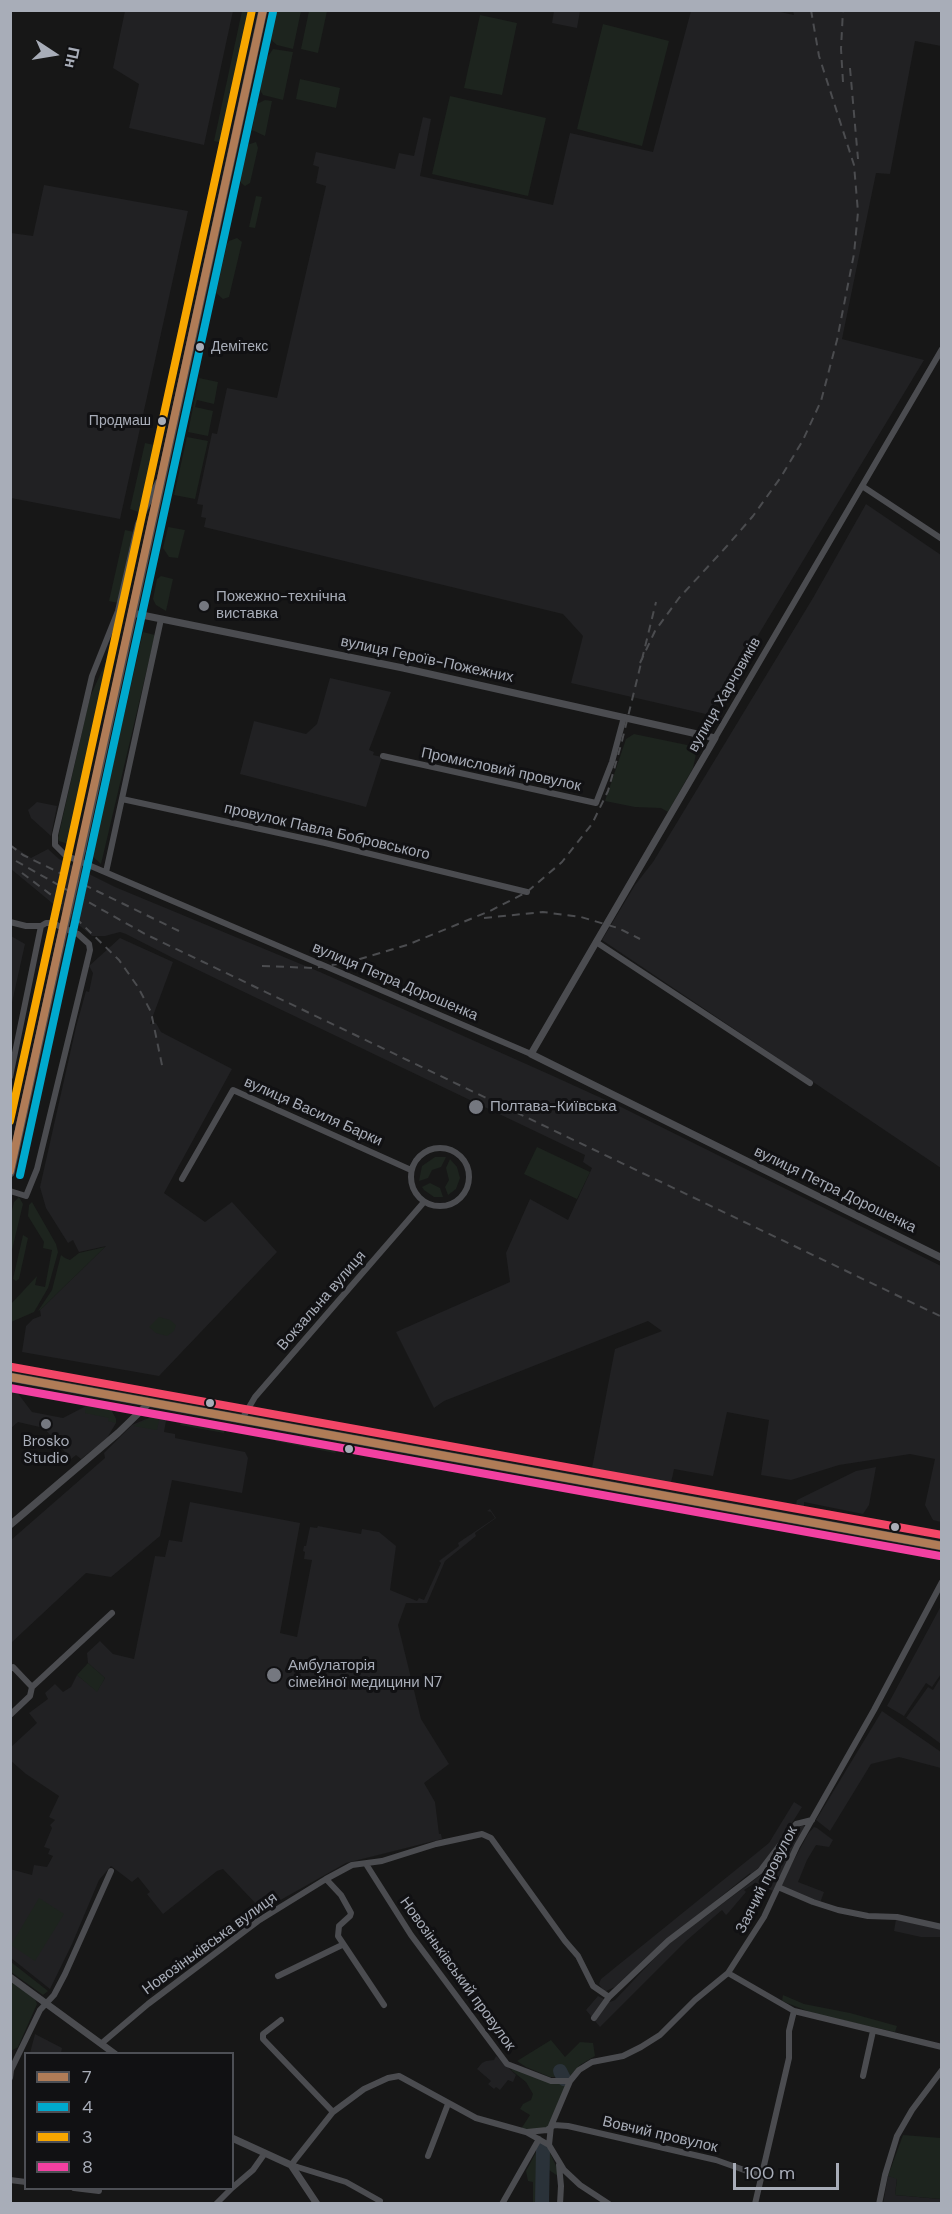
<!DOCTYPE html>
<html>
<head>
<meta charset="utf-8">
<style>
  body { margin:0 }
  #map { position:relative; width:952px; height:2214px; overflow:hidden; background:#171717; font-family:"DM Sans",sans-serif }
  canvas { display:block }
  .frame { position:absolute; inset:0; border:12px solid #a8adb8; pointer-events:none }
  .legend { position:absolute; left:24px; top:2052px; width:210px; height:138px; box-sizing:border-box; background:#111113; border:2px solid #4d4f55; margin:0; padding:8px 10px; list-style:none; font-size:18px; color:#a8adb8 }
  .legend li { display:flex; align-items:center; gap:12px; height:30px }
  .legend b { width:30px; border:2px solid #4d4f55 }
  .north { position:absolute; left:24px; top:24px; width:60px; height:60px; -webkit-text-stroke:4px #111113; paint-order:stroke; rotate:102deg; font-size:16px; font-weight:700; line-height:24px; text-align:center; color:#a8adb8 }
  .north::after { content:''; display:block; margin:auto; width:21px; height:27px; background:#a8adb8; clip-path:polygon(50% 0,100% 100%,50% 72%,0 100%) }
  .scale { position:absolute; left:733px; top:2163px; width:106px; height:27px; box-sizing:border-box; border:3px solid #a8adb8; border-top:0; padding-left:8px; font-size:18px; line-height:21px; white-space:nowrap; color:#a8adb8; -webkit-text-stroke:4px #111113; paint-order:stroke }
</style>
</head>
<body>
<div id="map">
<canvas width="952" height="2214"></canvas>
<div class="frame"></div>
<ul class="legend">
<li><b style="height:8px;background:#b07c57"></b>7</li>
<li><b style="height:8px;background:#00a9ce"></b>4</li>
<li><b style="height:8px;background:#f7a600"></b>3</li>
<li><b style="height:8px;background:#f240a1"></b>8</li>
</ul>
<div class="north">Пн</div>
<div class="scale">100 m</div>
</div>
<script>
const ctx = document.querySelector('canvas').getContext('2d');
ctx.lineJoin = 'round';
function fill(path, color) { ctx.fillStyle = color; ctx.fill(path, 'evenodd'); }
const toPath = rows => new Path2D(rows.map(r => 'M' + r).join(''));
function trace(path, color, width, dash) { ctx.strokeStyle = color; ctx.lineWidth = width; ctx.lineCap = dash ? 'butt' : 'round'; ctx.setLineDash(dash || []); ctx.stroke(path); }
function write(font, color, halo, rows, align = 'center') {
  ctx.font = font + ' "DM Sans",sans-serif'; ctx.lineWidth = 6; ctx.setLineDash([]); ctx.textBaseline = 'middle'; ctx.strokeStyle = halo; ctx.fillStyle = color; for (const [text, x, y, turn = 0] of rows) {
    ctx.save(); ctx.translate(x, y); ctx.rotate((+turn || 0) * Math.PI / 180); ctx.textAlign = isNaN(turn) ? turn : align; if (halo) ctx.strokeText(text, 0, 0); ctx.fillText(text, 0, 0); ctx.restore();
  }
}
fill(toPath([
  [771,10,794,15,793,11,941,11,941,46,915,41,890,174,876,173,842,339,924,360,710,715,571,683,583,636,563,614,204,527,206,518,201,517,203,505,197,504,212,433,217,434,227,388,277,398,326,186,316,183,319,167,313,165,316,152,395,169,399,153,414,156,423,117,431,119,420,176,553,205,570,133,653,152,691,11],
  [125,11,233,11,204,145,129,128,139,84,113,68],
  [554,11,580,11,577,28,552,23],
  [44,185,188,211,120,519,11,498,11,233,33,236],
  [866,504,941,555,941,1168,602,940,635,885,653,862,813,598],
  [330,678,391,692,369,750,374,752,373,755,382,757,366,807,240,774,254,721,306,734,317,724],
  [37,802,57,806,51,836,31,818,28,810],
  [10,844,31,858,48,849,59,859,115,887,320,972,553,1076,621,1107,941,1266,941,1522,933,1520,925,1505,935,1459,910,1454,839,1465,791,1480,761,1475,769,1420,727,1412,713,1476,674,1469,671,1483,592,1468,615,1349,662,1331,648,1321,444,1401,434,1408,396,1332,510,1282,506,1253,530,1199,568,1220,592,1168,583,1162,585,1155,173,958,126,934,120,932,105,936,92,936,11,869],
  [11,936,25,944,11,1007],
  [120,938,173,962,150,1024,156,1023,161,1032,232,1069,164,1193,205,1222,232,1202,277,1252,159,1376,22,1352,26,1326,33,1319,41,1316,40,1310,106,1246,79,1252,73,1240,68,1243,46,1208,40,1187,76,1027,86,991,89,992,93,973,89,966],
  [10,1390,16,1391,32,1412,63,1418,88,1405,102,1405,110,1408,116,1419,116,1423,107,1438,100,1444,81,1459,76,1455,71,1459,44,1428,18,1422,11,1428],
  [158,1414,167,1415,164,1432,175,1434,175,1438,245,1452,248,1458,242,1493,172,1480,160,1536,111,1577,86,1573,11,1643,11,1540,105,1458,104,1453,132,1425],
  [876,1467,869,1505,863,1514,804,1502,804,1507,799,1507,796,1504,797,1500,856,1471],
  [190,1502,300,1523,280,1633,297,1637,312,1560,304,1559,305,1552,303,1551,304,1546,306,1546,310,1527,317,1528,318,1526,361,1534,362,1529,379,1532,396,1546,390,1590,417,1601,419,1598,424,1600,441,1563,439,1561,459,1546,458,1543,495,1518,491,1512,487,1511,490,1509,496,1518,475,1533,476,1536,445,1561,427,1603,406,1603,398,1625,421,1719,449,1764,424,1783,435,1802,439,1834,441,1834,442,1839,346,1863,277,1902,260,1908,223,1869,217,1871,163,1914,147,1894,150,1892,138,1877,132,1882,111,1866,99,1880,72,1944,50,1989,11,1958,10,1869,32,1875,34,1865,47,1867,53,1856,48,1854,50,1849,44,1847,52,1828,50,1825,55,1820,49,1817,59,1796,26,1774,11,1761,11,1747,37,1723,29,1713,48,1699,45,1693,55,1684,63,1692,71,1687,77,1675,97,1691,105,1678,88,1663,87,1653,100,1641,113,1654,134,1659,155,1556,165,1557,169,1540,182,1542],
  [941,1606,941,1674,932,1687,926,1683,904,1716,887,1706],
  [941,1677,941,1744,906,1718,928,1687,933,1690],
  [882,1711,941,1752,941,1768,899,1757,871,1764,830,1831,816,1820],
  [794,1802,802,1807,777,1847,762,1865,751,1874,750,1873,650,1954,615,1987,604,1992,599,1984,601,1979,769,1843],
  [802,1825,805,1827,773,1891,755,1883,744,1890,746,1892,729,1912,726,1915,722,1910,686,1941,600,2027,586,2010,598,1996,610,2002,615,2000,666,1946,766,1871,776,1860,790,1837],
  [814,1827,817,1828,833,1840,829,1847,816,1845,807,1860,798,1882,824,1892,820,1903,783,1887,781,1884,808,1834],
  [896,1919,941,1928,941,1937,921,1937,894,1931],
  [35,2034,62,2048,61,2053,30,2053],
  [496,2056,516,2075,513,2082,508,2080,500,2090,496,2087,494,2089,488,2084,491,2081,477,2069,482,2063,486,2061,494,2060],
  [888,2176,897,2178,895,2195,941,2199,941,2203,883,2204]
]), '#212123');
fill(toPath([
  [242,11,253,11,223,143,214,141],
  [276,11,301,11,293,49,277,45,270,39],
  [309,11,327,11,318,53,301,49],
  [480,15,517,23,502,95,464,88],
  [603,24,669,41,642,146,577,129],
  [273,49,293,52,283,100,263,95,260,90,267,58],
  [300,79,340,88,336,108,296,99],
  [450,96,546,118,528,196,432,174],
  [265,100,272,101,265,136,252,130,257,104],
  [256,142,258,148,250,183,245,186,241,183,240,179,247,145],
  [256,196,262,197,255,228,249,227],
  [237,238,242,242,229,297,223,299,216,293,227,244,229,241],
  [199,378,218,382,214,404,197,400,195,407,213,411,208,436,188,432],
  [187,437,208,441,195,499,174,495],
  [145,443,154,445,139,512,130,509],
  [168,527,185,530,178,558,169,557,163,548],
  [125,530,134,532,118,603,109,601],
  [161,576,173,579,166,611,156,605,153,599,157,579],
  [120,631,71,845,59,841,58,838,90,697],
  [143,632,155,635,101,864,92,856],
  [634,734,687,745,696,754,693,768,668,812,661,808,635,807,605,801,626,739],
  [537,1147,590,1172,577,1199,524,1174],
  [435,1157,446,1157,441,1167,432,1170,428,1178,419,1181,422,1166],
  [450,1159,457,1167,460,1178,456,1189,448,1195,445,1187,449,1180,446,1168],
  [430,1183,440,1188,443,1197,434,1197,424,1190,422,1187],
  [19,1197,23,1204,11,1254,11,1215,14,1202],
  [32,1202,56,1244,58,1252,48,1288,34,1312,11,1322,11,1304,37,1276,35,1285,45,1287,52,1250,43,1248,44,1242,28,1216,29,1205],
  [23,1235,28,1238,19,1279,16,1281,13,1279],
  [105,1247,40,1310,38,1311,52,1290,61,1255,65,1258,70,1260,79,1253],
  [159,1317,170,1320,176,1325,174,1331,167,1336,156,1333,149,1327],
  [94,1404,110,1408,116,1419,116,1423,108,1421,109,1418,85,1413,86,1406],
  [156,1415,160,1415,157,1430,133,1426],
  [181,1421,225,1429,224,1433,180,1425],
  [276,1437,340,1449,335,1453,275,1441],
  [88,1663,105,1678,97,1692,77,1675],
  [39,1898,64,1914,35,1961,11,1945],
  [10,1962,11,1962,48,1991,43,1995,11,1972],
  [10,1981,35,1999,37,2004,18,2047,11,2051],
  [783,1995,804,2004,850,2013,897,2026,895,2032,815,2014,782,2001],
  [551,2040,565,2057,580,2042,593,2043,595,2056,580,2065,569,2077,550,2077,526,2067,517,2061],
  [513,2069,566,2084,550,2125,544,2129,521,2129,530,2115,520,2109,523,2104,531,2100,533,2094,526,2082,511,2070],
  [903,2135,941,2138,941,2199,895,2195,897,2179,888,2176],
  [540,2145,549,2151,558,2170,558,2176,549,2170,545,2203,533,2203,533,2182,528,2181,526,2171]
]), '#1d241e');
trace(toPath([
  [560,2071,564,2079],
  [542,2204,543,2148]
]), '#2a3239', 14);
trace(toPath([
  [158,482,138,524,118,611,92,676,55,835,55,845,65,855,531,1054],
  [862,486,942,539],
  [715,738,942,349],
  [383,756,596,803,612,762,624,717],
  [122,799,325,843,527,892],
  [106,872,161,619],
  [10,922,26,926,41,926],
  [596,942,810,1083],
  [10,1077,41,926,46,923,52,923,78,934,89,944,90,950,37,1169,26,1196,10,1191],
  '411 1177a29 29 0 1 1 58 0a29 29 0 1 1-58 0Z',
  [182,1179,233,1090,411,1170],
  [242,1419,255,1397,424,1202],
  [10,1669,13,1667,32,1687],
  [10,1715,30,1696,32,1687,112,1613],
  [366,1864,411,1935,507,2064,551,2081,570,2081],
  [326,1879,341,1895,351,1913,350,1916,339,1926,338,1936,384,2005],
  [778,1887,813,1902,838,1910,868,1916,897,1917,942,1927],
  [728,1973,794,2011,942,2047],
  [278,1976,342,1945],
  [594,2018,609,1997,668,1941,760,1871,796,1824,812,1820],
  [281,2020,263,2034,263,2039,333,2112],
  [102,2043,148,2004,258,1921,326,1879,352,1865,382,1861,436,1844,482,1834,491,1838,565,1941,578,1956,593,1986,609,1997],
  [863,2076,873,2031],
  [10,2078,11,2070,40,2010,54,1995,65,1974,111,1871],
  [527,2132,547,2130,554,2125,568,2126,716,2160,761,2176],
  [428,2156,448,2104],
  [559,2165,561,2186,560,2204],
  [10,2180,26,2182],
  [74,2188,99,2191],
  [232,2188,253,2170,265,2153],
  [380,2201,346,2182,291,2165,333,2112,364,2089,388,2078,399,2076,476,2118,526,2132,549,2145],
  [216,2204,232,2188],
  [502,2204,539,2139],
  [609,2204,580,2185,564,2170,549,2145,551,2126,570,2081,579,2070,592,2062,623,2056,641,2047,660,2035,695,2000,728,1973,764,1917,797,1846,874,1710,942,1582],
  [755,2204,789,2058,789,2031,794,2011],
  [879,2204,885,2175,897,2136,912,2110,942,2070]
]), '#4b4c50', 6);
trace(toPath([
  [132,613,403,668,715,738,531,1054,942,1258],
  [10,1525,118,1433,149,1403],
  [10,1977,115,2054],
  [232,2138,291,2165,317,2204]
]), '#4b4c50', 7);
trace(toPath([
  [81,851,263,10],
  [10,1173,60,945],
  [10,1377,942,1546]
]), '#4d4f52', 9);
trace(toPath([
  [850,68,858,159],
  [843,82,841,49,843,10],
  [640,663,655,631,679,598,727,546,753,516,781,477,803,440,821,401,837,340,854,254,858,212,854,165,819,56,811,10],
  [10,845,23,855,179,931],
  [16,861,145,934,942,1317],
  [22,873,54,897,119,960,138,987,151,1012,163,1070],
  [484,918,543,912,581,917,618,928,640,939],
  [262,966,314,968,350,962,407,945,490,911,527,892,562,862,592,824,608,791,622,741,656,602]
]), '#4b4c4f', 2, [8, 6]);
trace(toPath([
  [60,945,81,851]
]), '#4d4f52', 9);
trace(toPath([
  [10,1171,263,10],
  [10,1377,942,1546]
]), '#b07c57', 8);
trace(toPath([
  [20,1175,273,12]
]), '#00a9ce', 8);
trace(toPath([
  [10,1121,252,10]
]), '#f7a600', 8);
trace(toPath([
  [10,1388,940,1556]
]), '#f240a1', 8);
trace(toPath([
  [12,1367,942,1535]
]), '#f34667', 8);
for (const [x, y, r, color] of [
  [200,347,5,"#a8adb8"],
  [162,421,5,"#a8adb8"],
  [204,606,6,"#757880"],
  [476,1107,8,"#757880"],
  [210,1403,5,"#a8adb8"],
  [46,1424,6,"#757880"],
  [349,1449,5,"#a8adb8"],
  [895,1527,5,"#a8adb8"],
  [274,1675,8,"#757880"]
]) { const dot = new Path2D(); dot.arc(x, y, r, 0, 2 * Math.PI); ctx.fillStyle = color; ctx.fill(dot); trace(dot, '#111113', 2); }
write('14px', '#a8adb8', '#111113', [
  ["Демітекс",211,347],
  ["Продмаш",151,421,"right"]
], 'left');
write('15px', '#a8adb8', '#111113', [
  ["Пожежно-технічна",216,597],
  ["виставка",216,614],
  ["Полтава-Київська",490,1107],
  ["Brosko",46,1442,"center"],
  ["Studio",46,1459,"center"],
  ["Амбулаторія",288,1666],
  ["сімейної медицини N7",288,1683]
], 'left');
write('15px', '#a8adb8', '#111113', [
  ["вулиця Героїв-Пожежних",427,660,12],
  ["вулиця Харчовиків",725,695,-60],
  ["Промисловий провулок",501,770,12],
  ["провулок Павла Бобровського",327,832,13],
  ["вулиця Петра Дорошенка",395,982,23],
  ["вулиця Василя Барки",313,1112,24],
  ["вулиця Петра Дорошенка",835,1190,26],
  ["Вокзальна вулиця",322,1301,-49],
  ["Заячий провулок",767,1880,-63],
  ["Новозіньківська вулиця",210,1944,-36],
  ["Новозіньківський провулок",457,1974,54],
  ["Вовчий провулок",660,2135,13]
]);
</script>
</body>
</html>
